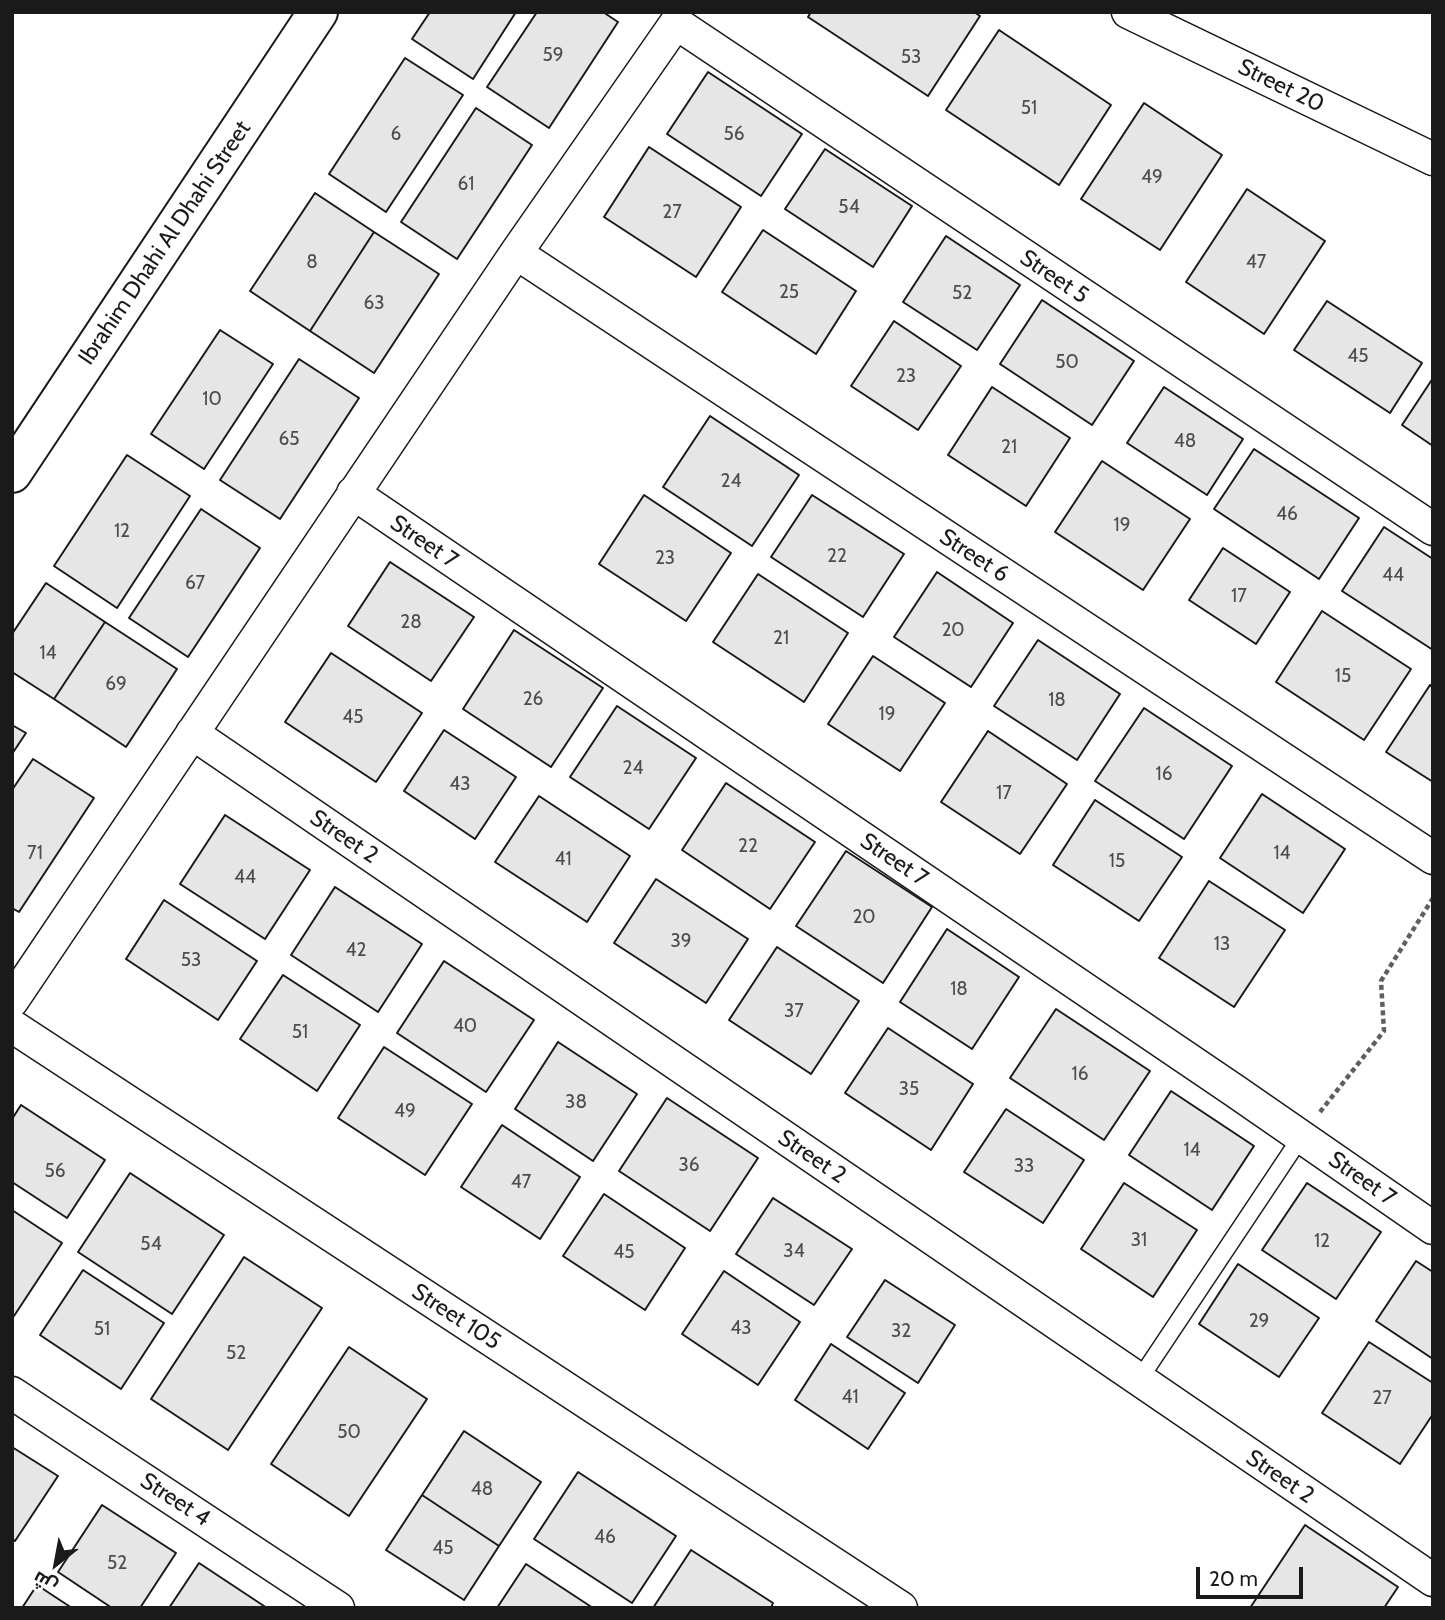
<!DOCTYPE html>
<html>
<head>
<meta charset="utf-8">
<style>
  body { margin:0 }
  #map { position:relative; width:1445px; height:1620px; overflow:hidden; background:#fff; font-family:Cabin,Cairo,sans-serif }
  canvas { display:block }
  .frame { position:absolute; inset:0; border:14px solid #1a1a1a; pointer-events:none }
  .north { position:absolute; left:21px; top:1529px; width:70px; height:70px; -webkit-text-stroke:5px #fff; paint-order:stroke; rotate:211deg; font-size:19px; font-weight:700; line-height:28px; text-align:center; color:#1a1a1a }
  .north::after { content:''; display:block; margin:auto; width:24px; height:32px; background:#1a1a1a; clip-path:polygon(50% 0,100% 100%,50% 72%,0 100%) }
  .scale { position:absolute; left:1196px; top:1567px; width:107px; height:32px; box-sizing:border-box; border:4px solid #1a1a1a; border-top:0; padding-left:9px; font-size:21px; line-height:24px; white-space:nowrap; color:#1a1a1a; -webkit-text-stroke:5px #fff; paint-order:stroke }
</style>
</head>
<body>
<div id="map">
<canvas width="1445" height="1620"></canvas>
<div class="frame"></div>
<div class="north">ش</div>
<div class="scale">20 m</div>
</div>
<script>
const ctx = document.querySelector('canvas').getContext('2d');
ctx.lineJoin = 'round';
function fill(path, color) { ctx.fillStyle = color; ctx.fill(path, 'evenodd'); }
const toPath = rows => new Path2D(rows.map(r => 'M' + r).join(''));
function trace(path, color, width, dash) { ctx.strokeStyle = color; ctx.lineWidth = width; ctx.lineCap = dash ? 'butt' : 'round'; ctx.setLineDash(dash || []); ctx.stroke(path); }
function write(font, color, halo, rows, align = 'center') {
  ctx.font = font + ' Cabin,sans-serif'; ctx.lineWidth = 5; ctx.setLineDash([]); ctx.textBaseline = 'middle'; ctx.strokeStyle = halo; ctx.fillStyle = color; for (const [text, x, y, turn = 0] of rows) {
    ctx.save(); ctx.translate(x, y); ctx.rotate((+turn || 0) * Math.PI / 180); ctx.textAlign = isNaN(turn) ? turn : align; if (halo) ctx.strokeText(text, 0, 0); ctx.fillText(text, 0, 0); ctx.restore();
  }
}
const building = toPath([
  [430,12,516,12,473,79,412,39,430,12],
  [537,12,603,12,618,22,549,128,487,87,537,12],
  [811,12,974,12,980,16,928,96,808,17,811,12],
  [999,30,1111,105,1059,185,946,110,999,30],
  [405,58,463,95,386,212,329,174,405,58],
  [708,72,802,134,761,196,667,134,708,72],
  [1144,103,1222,155,1160,250,1081,199,1144,103],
  [476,108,532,145,457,259,401,222,476,108],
  [649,147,741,207,696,277,604,217,649,147],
  [825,149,912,206,873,267,785,209,825,149],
  [1247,189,1325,241,1264,334,1186,282,1247,189],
  [315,193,374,232,310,331,250,291,315,193],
  [763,230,856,291,816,354,722,292,763,230],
  [374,232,439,274,374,373,310,331,374,232],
  [946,236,1020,285,977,350,903,302,946,236],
  [1042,300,1134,361,1092,425,1000,364,1042,300],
  [1327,301,1422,363,1390,413,1294,350,1327,301],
  [894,321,961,366,918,430,851,386,894,321],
  [220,330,273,364,204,469,151,434,220,330],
  [299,359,359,398,280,519,220,480,299,359],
  [1433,378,1433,446,1402,425,1433,378],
  [992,387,1070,438,1026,506,948,455,992,387],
  [1164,387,1243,439,1207,495,1127,443,1164,387],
  [710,416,799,475,752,546,663,487,710,416],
  [1254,449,1359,518,1319,579,1214,509,1254,449],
  [127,455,190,496,117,608,54,566,127,455],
  [1102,461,1190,519,1143,590,1055,532,1102,461],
  [644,495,731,553,686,621,599,564,644,495],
  [812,495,904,554,863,617,771,557,812,495],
  [201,509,260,548,188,657,129,618,201,509],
  [1384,527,1433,559,1433,650,1342,591,1384,527],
  [1223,548,1290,592,1256,644,1189,600,1223,548],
  [390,562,474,617,431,681,348,626,390,562],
  [937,572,1013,623,971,687,894,637,937,572],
  [758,574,848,633,804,702,713,642,758,574],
  [46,583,105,622,54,699,12,672,12,634,46,583],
  [1322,611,1411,669,1364,740,1276,682,1322,611],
  [105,622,177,669,126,747,54,699,105,622],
  [514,630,603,688,551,767,463,709,514,630],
  [1038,640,1120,694,1077,760,994,706,1038,640],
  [331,653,422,713,376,782,285,722,331,653],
  [873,656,945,703,900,771,828,724,873,656],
  [1430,685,1433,688,1433,782,1386,752,1430,685],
  [617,706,696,758,649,829,570,777,617,706],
  [1144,708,1232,766,1184,839,1095,781,1144,708],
  [12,725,26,733,12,754,12,725],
  [444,730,516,777,475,839,404,791,444,730],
  [988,731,1067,784,1020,854,941,802,988,731],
  [33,759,94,798,19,912,12,908,12,790,33,759],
  [726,783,815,842,770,909,682,850,726,783],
  [1262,794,1345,849,1303,913,1220,858,1262,794],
  [539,796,630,856,587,922,495,862,539,796],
  [1095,800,1182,857,1139,921,1053,865,1095,800],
  [225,815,310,870,265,939,180,884,225,815],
  [846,851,932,907,883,983,796,926,846,851],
  [656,879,748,939,706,1003,614,943,656,879],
  [1209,881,1285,930,1234,1007,1159,958,1209,881],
  [335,887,422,944,378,1012,291,955,335,887],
  [164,900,257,961,218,1020,126,959,164,900],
  [947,929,1019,977,972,1049,900,1002,947,929],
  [777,947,859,1001,811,1074,729,1020,777,947],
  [444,961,534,1020,486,1092,397,1033,444,961],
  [283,975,360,1025,317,1091,240,1039,283,975],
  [1056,1009,1150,1071,1104,1140,1010,1078,1056,1009],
  [888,1028,973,1084,931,1150,845,1093,888,1028],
  [558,1042,637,1094,593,1161,515,1109,558,1042],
  [384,1047,472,1104,425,1175,338,1118,384,1047],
  [1171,1091,1254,1146,1212,1210,1129,1155,1171,1091],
  [667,1098,758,1158,710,1231,619,1171,667,1098],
  [21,1105,105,1160,67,1218,12,1182,12,1119,21,1105],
  [1006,1109,1084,1160,1043,1223,964,1172,1006,1109],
  [502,1125,580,1177,540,1239,461,1187,502,1125],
  [130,1173,224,1235,172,1314,78,1252,130,1173],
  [1124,1183,1197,1230,1153,1297,1081,1249,1124,1183],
  [1307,1183,1381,1232,1336,1299,1262,1250,1307,1183],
  [604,1194,685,1248,645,1310,563,1256,604,1194],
  [773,1198,852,1249,814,1305,736,1254,773,1198],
  [12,1210,62,1243,14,1316,12,1315,12,1210],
  [244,1257,322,1308,228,1450,151,1399,244,1257],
  [1416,1261,1433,1272,1433,1359,1376,1321,1416,1261],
  [1238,1264,1319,1318,1279,1377,1199,1324,1238,1264],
  [83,1270,164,1323,121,1389,40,1335,83,1270],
  [724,1271,800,1322,758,1385,682,1334,724,1271],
  [885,1280,955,1325,918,1383,847,1337,885,1280],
  [1369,1342,1433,1383,1433,1414,1400,1464,1322,1413,1369,1342],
  [831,1344,905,1393,868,1449,795,1400,831,1344],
  [349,1347,427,1399,349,1516,271,1464,349,1347],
  [464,1431,541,1482,499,1546,422,1495,464,1431],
  [12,1447,58,1476,15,1541,12,1539,12,1447],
  [578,1472,676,1536,632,1603,534,1539,578,1472],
  [422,1495,499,1546,464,1600,386,1550,422,1495],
  [102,1505,176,1553,140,1608,112,1608,58,1572,102,1505],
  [1305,1525,1398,1587,1384,1608,1250,1608,1305,1525],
  [691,1550,773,1603,771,1608,653,1608,691,1550],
  [199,1563,267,1608,169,1608,199,1563],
  [526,1564,593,1608,497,1608,526,1564],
  [37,1585,72,1608,22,1608,37,1585]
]);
fill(building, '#e6e6e6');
trace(building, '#1a1a1a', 2);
const service = toPath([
  [1139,1380,1301,1137]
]);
const minor = toPath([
  [1128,12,1433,159],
  [516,253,1433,858],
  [353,493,1235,1091,1433,1228],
  [192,733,1433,1580],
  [12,1001,516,253,676,23,1433,529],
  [12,1026,901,1608],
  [12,1393,338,1608]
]);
const tertiary = toPath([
  [12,473,318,12]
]);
trace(service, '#1a1a1a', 19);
trace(minor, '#1a1a1a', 35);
trace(tertiary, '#1a1a1a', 42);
trace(toPath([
  [1320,1112,1384,1031,1381,981,1433,898]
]), '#5f5f5f', 4.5, [5, 3.5]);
trace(service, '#fff', 16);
trace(minor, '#fff', 32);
trace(tertiary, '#fff', 38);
write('19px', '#4d4d4d', null, [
  ["59",553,55],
  ["53",911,57],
  ["51",1029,108],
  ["6",396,134],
  ["56",734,134],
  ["49",1152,177],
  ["61",466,184],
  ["54",849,207],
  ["27",672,212],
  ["8",312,262],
  ["47",1256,262],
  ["25",789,292],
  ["52",962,293],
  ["63",374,303],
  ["45",1358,356],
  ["50",1067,362],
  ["23",906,376],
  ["10",212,399],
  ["65",289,439],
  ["48",1185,441],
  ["21",1009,447],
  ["24",731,481],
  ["46",1287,514],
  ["19",1122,525],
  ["12",122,531],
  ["22",837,556],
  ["23",665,558],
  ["44",1393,575],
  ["67",195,583],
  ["17",1239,596],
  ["28",411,622],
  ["20",953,630],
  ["21",781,638],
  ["14",48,653],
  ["15",1343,676],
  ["69",116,684],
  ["26",533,699],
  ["18",1057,700],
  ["19",887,714],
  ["45",353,717],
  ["24",633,768],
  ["16",1164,774],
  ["43",460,784],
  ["17",1004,793],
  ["22",748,846],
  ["71",35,853],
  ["14",1282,853],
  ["41",563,859],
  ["15",1117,861],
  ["44",245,877],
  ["20",864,917],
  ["39",681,941],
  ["13",1222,944],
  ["42",356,950],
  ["53",191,960],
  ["18",959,989],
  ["37",794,1011],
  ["40",465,1026],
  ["51",300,1032],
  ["16",1080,1074],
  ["35",909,1089],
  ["38",576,1102],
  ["49",405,1111],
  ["14",1192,1150],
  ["36",689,1165],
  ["33",1024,1166],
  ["56",55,1171],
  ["47",521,1182],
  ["31",1139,1240],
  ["12",1322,1241],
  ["54",151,1244],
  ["34",794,1251],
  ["45",624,1252],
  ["29",1259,1321],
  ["43",741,1328],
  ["51",102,1329],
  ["32",901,1331],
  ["52",236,1353],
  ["41",850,1397],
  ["27",1382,1398],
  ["50",349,1432],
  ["48",482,1489],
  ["46",605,1537],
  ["45",443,1548],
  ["52",117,1563]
]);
write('23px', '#1a1a1a', '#fff', [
  ["Street 20",1281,86,26],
  ["Ibrahim Dhahi Al Dhahi Street",165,243,-56],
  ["Street 5",1054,277,34],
  ["Street 7",424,542,34],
  ["Street 6",974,556,33],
  ["Street 2",344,837,34],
  ["Street 7",894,860,34],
  ["Street 2",812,1157,34],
  ["Street 7",1362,1179,35],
  ["Street 105",456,1317,33],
  ["Street 2",1280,1477,34],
  ["Street 4",175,1500,33]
]);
</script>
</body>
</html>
